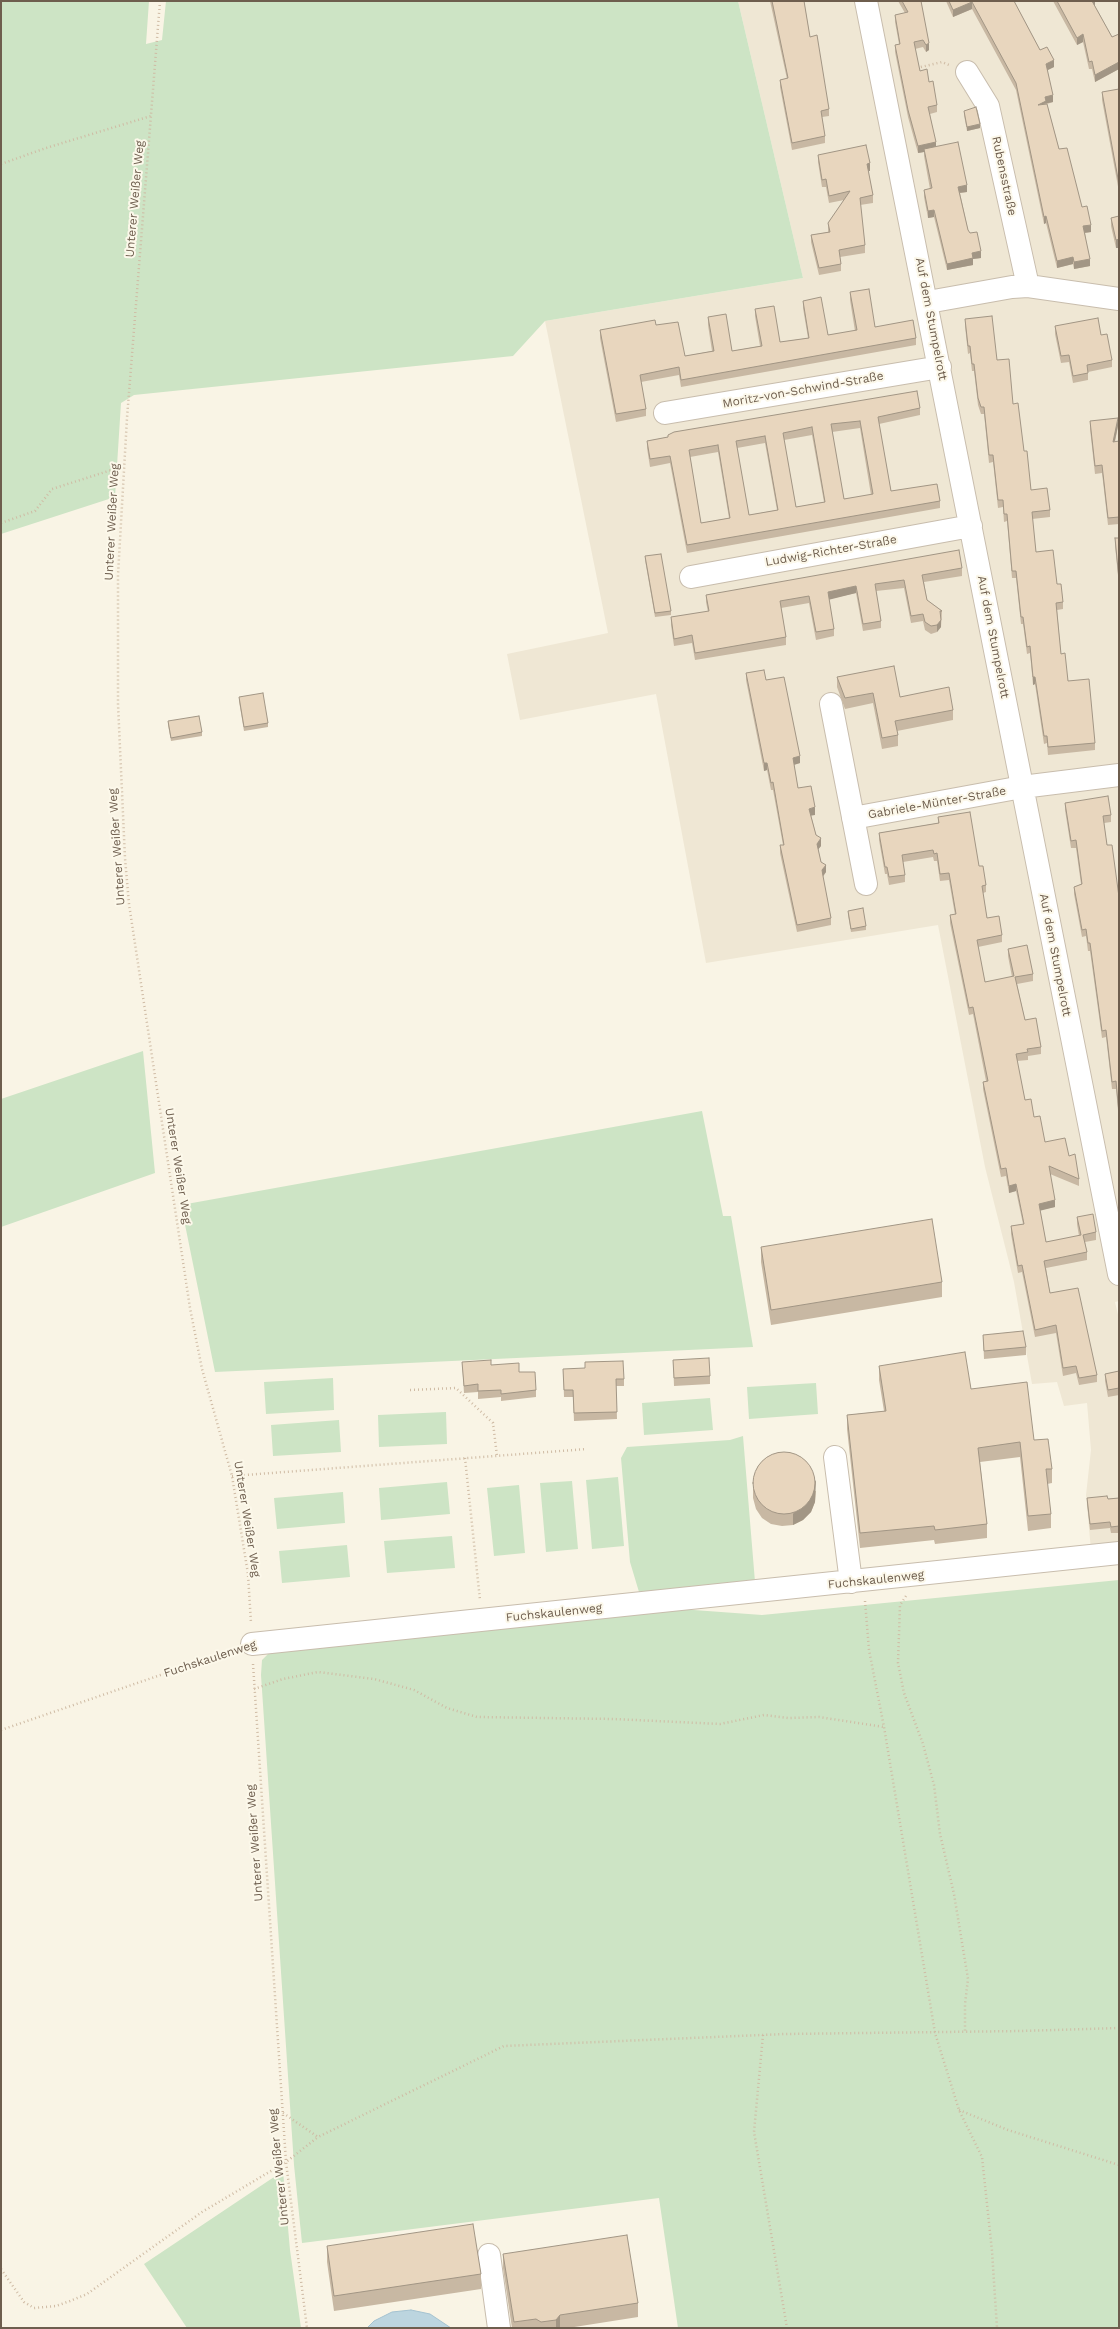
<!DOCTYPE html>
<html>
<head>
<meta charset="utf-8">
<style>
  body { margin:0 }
  #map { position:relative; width:1120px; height:2329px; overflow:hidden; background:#f9f4e5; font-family:"Work Sans",sans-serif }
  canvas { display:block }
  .frame { position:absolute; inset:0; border:2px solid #6e5e4e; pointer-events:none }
</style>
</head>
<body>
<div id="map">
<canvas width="1120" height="2329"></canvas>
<div class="frame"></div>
</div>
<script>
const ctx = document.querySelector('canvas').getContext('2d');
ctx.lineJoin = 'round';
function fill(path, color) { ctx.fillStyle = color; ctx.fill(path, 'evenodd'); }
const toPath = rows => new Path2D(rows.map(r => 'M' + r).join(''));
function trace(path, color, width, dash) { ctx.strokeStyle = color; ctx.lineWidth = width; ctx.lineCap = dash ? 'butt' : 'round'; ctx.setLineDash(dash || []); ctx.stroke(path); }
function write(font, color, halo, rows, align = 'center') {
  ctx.font = font + ' "Work Sans",sans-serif'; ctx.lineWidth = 4; ctx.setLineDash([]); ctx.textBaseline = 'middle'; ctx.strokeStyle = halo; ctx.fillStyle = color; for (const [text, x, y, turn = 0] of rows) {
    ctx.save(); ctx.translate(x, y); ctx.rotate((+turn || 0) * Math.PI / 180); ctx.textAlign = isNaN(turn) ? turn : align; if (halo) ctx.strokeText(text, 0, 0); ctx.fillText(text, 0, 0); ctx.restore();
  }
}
fill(toPath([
  [738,1,1119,1,1119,1301,1115,1302,1119,1319,1119,1547,1091,1550,1086,1495,1091,1450,1087,1403,1064,1406,1057,1382,1032,1384,1014,1282,985,1167,938,925,706,963,656,694,520,720,507,654,608,633,545,321,803,278]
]), '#efe7d4');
fill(toPath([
  [1,1,149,1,146,44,162,40,166,1,738,1,803,278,545,321,513,356,134,395,121,403,115,497,1,534],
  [143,1051,155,1173,1,1227,1,1099],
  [702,1111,723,1216,731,1216,753,1347,215,1372,181,1205],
  [333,1378,334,1410,266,1414,264,1382],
  [816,1383,818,1414,749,1419,747,1387],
  [710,1398,713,1430,644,1435,642,1403],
  [446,1412,447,1444,379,1447,378,1415],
  [339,1420,341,1452,273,1456,271,1425],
  [743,1436,755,1582,639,1592,630,1562,621,1458,627,1447,730,1440],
  [618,1477,624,1546,592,1549,586,1480],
  [572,1481,578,1549,546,1552,540,1483],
  [447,1482,450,1514,381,1520,379,1488],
  [519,1485,525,1553,494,1556,487,1488],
  [343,1492,345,1523,277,1529,274,1498],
  [452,1536,455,1568,387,1573,384,1541],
  [347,1545,350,1577,282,1583,279,1551],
  [1119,1580,1119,2328,678,2328,659,2198,302,2243,294,2165,261,1675,262,1660,271,1651,680,1609,762,1615],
  [283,2171,290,2250,301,2328,187,2328,144,2264]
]), '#cde4c5');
const water = toPath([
  [411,2310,430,2314,451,2328,367,2328,374,2321,392,2312,411,2310]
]);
fill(water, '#bcd5df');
trace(water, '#a4c2d0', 1);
const minor = toPath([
  [866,1,1119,1274],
  [967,72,988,106,1028,286],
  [928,302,1012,287,1028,286,1119,299],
  [665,413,940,367],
  [691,577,971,526],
  [831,704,866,884],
  [853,818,1022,787,1119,775],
  [835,1457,851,1582],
  [252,1644,1119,1553],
  [489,2255,499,2328]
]);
trace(minor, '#c8bdad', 24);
trace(toPath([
  [160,1,127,418,118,575,118,704,125,858,129,904,190,1308,202,1369,232,1476,248,1574,251,1623],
  [917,68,942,62,949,65],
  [1,164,46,148,151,116],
  [1,523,35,511,52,489,124,466],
  [410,1390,456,1388,493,1423,497,1456],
  [465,1458,480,1600],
  [232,1476,587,1449],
  [906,1596,900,1605,898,1663,904,1693,923,1744,934,1785,940,1834,954,1894,968,1979,965,2004,965,2031],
  [865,1601,869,1650,884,1727,935,2033,959,2110,982,2157,992,2251,997,2328],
  [253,1664,286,2162,307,2328],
  [254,1689,283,1679,318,1672,374,1679,414,1690,447,1708,477,1717,614,1719,720,1724,764,1715,788,1718,819,1717,884,1727],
  [1,1730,233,1650],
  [763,2035,754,2132,787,2328],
  [959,2110,1008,2130,1119,2165],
  [283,2113,318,2137,504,2046,785,2034,1022,2031,1119,2028],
  [1,2269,24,2302,34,2308,56,2306,70,2301,87,2294,202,2212,286,2162,318,2137]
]), '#cfbba4', 2.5, [1, 3]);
trace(minor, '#fff', 22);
fill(toPath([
  [770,1,804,1,810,37,829,109,829,116,822,117,825,136,825,143,792,150,780,87,780,80,787,79],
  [898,1,921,1,929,50,926,52,923,47,915,49,920,71,929,82,937,105,937,112,930,114,936,147,967,192,960,193,968,230,981,258,973,259,973,265,947,270,934,217,928,218,924,197,924,190,930,189,924,156,924,152,918,153,908,117,895,52,895,45,899,44,895,22,895,15,905,13],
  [946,1,1014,1,1040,50,1054,67,1047,70,1053,102,1047,104,1059,149,1091,232,1085,233,1090,266,1074,269,1073,264,1057,268,1046,223,1044,224,1016,90,972,9,953,17],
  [1053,1,1095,1,1095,6,1112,37,1119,34,1119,69,1095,82,1092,69,1089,69,1083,42,1077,45],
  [1119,89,1119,192,1102,100,1102,92],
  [964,111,980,128,967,131,964,115],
  [818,155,870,171,868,171,873,195,873,203,860,205,865,245,865,253,840,257,841,264,841,271,819,275,811,242,811,235,828,232,828,223,844,200,829,203,826,187,822,187,818,162],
  [1119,216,1119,248,1116,248,1111,226,1111,218],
  [850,292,875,327,916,338,916,345,681,387,679,375,641,382,646,409,646,416,616,422,600,338,600,330,656,325,685,356,712,351,708,325,708,317,732,351,760,346,755,316,755,309,780,342,808,338,803,308,803,301,828,335,855,331,850,300],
  [965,319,997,360,1013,404,1031,490,1050,510,1050,517,1032,519,1036,552,1057,584,1063,602,1063,609,1057,610,1061,654,1068,681,1095,743,1095,750,1048,755,1047,743,1044,744,1035,684,1033,685,1030,653,1027,654,1023,624,1021,624,1016,578,1012,578,1007,521,1004,522,1003,507,998,508,993,462,989,463,984,414,981,414,978,405,974,371,972,371,970,353,968,354,965,326],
  [1055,326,1101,335,1112,360,1112,367,1088,372,1088,380,1073,383,1069,362,1061,363,1055,334],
  [920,408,920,415,879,424,891,491,940,501,940,508,687,553,670,463,650,467,647,448,647,441,668,437,668,435],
  [860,428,871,495,844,499,832,432],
  [812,435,824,502,796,507,784,440],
  [765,443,777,510,749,515,737,448],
  [718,452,729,518,701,523,690,457],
  [1090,421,1118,426,1115,442,1119,441,1119,524,1108,525,1102,473,1095,474,1090,429],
  [1115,538,1119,538,1119,586,1115,545],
  [645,556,671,611,671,615,655,617,645,560],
  [962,568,962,576,924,582,927,600,942,611,941,627,937,632,931,634,925,630,923,621,911,623,904,588,876,591,881,621,881,628,863,631,856,593,829,599,834,629,834,636,816,640,809,603,781,608,786,637,786,645,695,660,692,643,674,646,671,625,671,617,708,612,706,602,706,595],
  [746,673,766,680,800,763,794,765,798,788,815,815,811,815,816,835,821,846,818,849,821,862,826,872,823,877,831,918,831,925,797,932,780,853,780,845,783,845,773,790,771,790,767,770,764,771,746,680],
  [837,677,900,697,953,710,953,720,897,731,898,735,898,746,882,749,873,703,845,709,837,687],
  [239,697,268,723,268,727,244,731,239,701],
  [168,721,202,732,202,736,171,741,168,725],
  [1065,803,1111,815,1111,822,1104,823,1107,845,1119,897,1119,1121,1116,1089,1112,1089,1106,1037,1102,1038,1090,951,1088,951,1086,936,1082,937,1074,894,1074,887,1081,884,1076,848,1071,848,1065,810],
  [938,817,979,866,986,885,986,892,983,893,987,918,1002,935,1002,942,978,947,985,982,1012,977,1008,956,1008,949,1033,974,1033,981,1017,984,1025,1020,1041,1047,1041,1054,1028,1056,1028,1060,1017,1061,1025,1100,1034,1117,1045,1142,1069,1156,1079,1179,1079,1186,1050,1174,1055,1207,1040,1210,1046,1242,1079,1236,1077,1224,1077,1217,1096,1232,1096,1240,1085,1242,1087,1252,1087,1260,1046,1268,1050,1293,1097,1375,1097,1382,1079,1385,1076,1373,1063,1376,1056,1333,1035,1337,1022,1272,1018,1273,1011,1234,1011,1226,1023,1224,1016,1191,1009,1193,1006,1176,1001,1177,983,1089,983,1082,986,1081,973,1014,969,1015,950,923,950,915,955,915,949,880,940,881,937,861,934,861,933,857,903,862,905,875,905,882,889,885,887,874,885,874,879,840,879,833,938,823],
  [848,911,866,926,866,930,851,932,848,915],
  [761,1247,942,1282,942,1297,771,1325,761,1262],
  [983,1335,1026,1347,1026,1355,984,1359],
  [673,1360,710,1376,710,1384,674,1386],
  [462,1362,491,1365,519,1372,536,1390,536,1397,501,1401,501,1397,478,1399,478,1392,464,1393],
  [879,1366,971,1389,1034,1440,1052,1469,1052,1483,1047,1484,1051,1514,1051,1528,1028,1531,1020,1457,980,1462,987,1524,987,1538,935,1544,934,1540,860,1548,847,1429,847,1415,884,1411,879,1380],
  [563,1369,624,1379,624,1386,616,1386,617,1419,574,1421,573,1397,564,1397],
  [1119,1371,1119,1395,1108,1397,1105,1381,1105,1374],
  [753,1487,816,1491,815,1502,811,1512,803,1520,793,1525,782,1526,771,1524,762,1518,756,1509,753,1498],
  [1087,1498,1108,1499,1119,1498,1119,1533,1111,1533,1110,1528,1090,1530,1087,1504],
  [327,2246,481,2274,481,2289,334,2311,327,2262],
  [503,2254,638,2303,638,2317,568,2328,512,2328,503,2268]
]), '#c8b8a3');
fill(toPath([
  [1091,1,1095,1,1095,7],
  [972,2,972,9,953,17,953,10],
  [1083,34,1083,42,1077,45,1077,38],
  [929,43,929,50,926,52,926,45],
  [1054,60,1054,67,1046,71,1046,64],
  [1119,62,1119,69,1095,82,1095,75],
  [1053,95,1053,102,1038,105,1045,97],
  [980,124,980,128,967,131,967,127],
  [936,142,936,149,924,149,924,152,918,153,918,146],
  [870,163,870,171,867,171,867,164],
  [967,185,967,192,958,193,958,187],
  [934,210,934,217,928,218,928,211],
  [1046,216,1046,223,1044,224,1044,217],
  [1091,225,1091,232,1083,233,1083,226],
  [1119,239,1119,248,1116,248,1116,240],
  [981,251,981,258,973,259,973,265,947,270,947,264,972,253],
  [1073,257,1073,264,1057,268,1057,261],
  [1090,259,1090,266,1074,269,1074,262],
  [1118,418,1118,426,1113,449,1113,442],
  [856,586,856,593,828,600,828,592],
  [941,620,941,627,937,632,937,625],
  [1033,677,1035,677,1035,684,1033,685],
  [800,756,800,763,793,765,793,758],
  [764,763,767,763,767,770,764,771],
  [815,807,815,815,809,816,809,809],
  [821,838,821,846,817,851,817,844],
  [826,865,826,872,822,877,822,870],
  [1016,1184,1016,1191,1009,1193,1009,1186],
  [1055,1200,1055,1207,1039,1211,1039,1204],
  [816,1480,815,1502,811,1512,803,1520,793,1525,793,1514],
  [560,2315,560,2328,556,2328,556,2320]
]), '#a29685');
const building = toPath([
  [772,1,804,1,810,37,817,35,829,109,821,111,825,136,792,143,780,80,788,78,772,1],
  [902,1,921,1,929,43,926,45,923,40,914,42,920,71,927,69,929,82,933,81,937,105,928,107,936,142,918,146,908,110,895,45,900,44,895,15,908,12,902,1],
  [949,1,1014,1,1040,50,1047,47,1054,60,1046,64,1053,95,1045,97,1046,101,1038,105,1047,104,1059,149,1067,148,1082,207,1087,206,1091,225,1083,226,1090,259,1074,262,1073,257,1057,261,1046,216,1044,217,1016,83,972,2,953,10,949,1],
  [1057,1,1092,1,1112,37,1119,34,1119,62,1095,75,1092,61,1089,62,1083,34,1077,38,1057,1],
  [1119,89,1119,184,1102,92,1119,89],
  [976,107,980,124,967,127,964,111,976,107],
  [958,142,967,185,958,187,968,230,970,233,977,232,981,251,972,253,973,258,947,264,934,210,928,211,924,190,932,188,924,149,958,142],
  [866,145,870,163,867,164,873,195,860,198,865,245,839,250,841,264,819,268,811,235,830,232,828,223,850,191,829,196,826,179,822,180,818,155,866,145],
  [1119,216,1119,239,1116,240,1111,218,1119,216],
  [869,289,875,327,913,320,916,338,681,380,679,367,640,375,646,409,616,414,600,330,655,320,656,325,678,322,685,356,714,351,708,317,726,314,732,351,762,346,755,309,774,306,780,342,809,338,803,301,821,297,828,335,857,330,850,292,869,289],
  [992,316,997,360,1009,359,1013,404,1018,403,1024,451,1027,451,1031,490,1047,488,1050,510,1032,512,1036,552,1053,550,1057,584,1061,584,1063,602,1056,603,1061,654,1065,653,1068,681,1089,679,1095,743,1048,747,1047,736,1044,736,1035,677,1033,677,1030,646,1027,647,1023,617,1021,617,1016,571,1012,571,1007,514,1004,514,1003,500,998,500,993,455,989,455,984,407,981,407,978,398,974,364,972,364,970,346,968,346,965,319,992,316],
  [1098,318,1101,335,1107,334,1112,360,1087,365,1088,373,1073,376,1069,355,1061,356,1055,326,1098,318],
  [917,391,920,408,878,417,891,491,937,484,940,501,687,545,670,456,650,459,647,441,668,437,668,435,674,432,917,391],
  [860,421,873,494,844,499,831,424,860,421],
  [812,427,825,502,796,507,783,433,812,427],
  [765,436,778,510,749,515,736,441,765,436],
  [718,445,730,518,701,523,689,450,718,445],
  [1118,418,1113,442,1119,441,1119,517,1108,518,1102,465,1095,466,1090,421,1118,418],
  [1115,538,1119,538,1119,579,1115,538],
  [959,550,962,568,922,575,927,600,942,611,940,611,941,620,937,625,931,626,925,622,923,614,911,616,904,580,875,584,881,621,863,624,856,586,828,592,834,629,816,632,809,596,780,601,786,637,695,653,692,635,674,639,671,617,709,611,706,595,959,550],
  [661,554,671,611,655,613,645,556,661,554],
  [894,666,900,697,949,687,953,710,895,721,898,735,882,738,873,693,845,698,837,677,894,666],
  [764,670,766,680,784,677,800,756,793,758,798,788,811,786,815,807,809,809,816,835,821,838,817,844,821,862,826,865,822,870,823,876,831,918,797,925,780,845,784,845,773,782,771,783,767,763,764,763,746,673,764,670],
  [263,693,268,723,244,727,239,697,263,693],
  [199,716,202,732,171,738,168,721,199,716],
  [1108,796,1111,815,1103,816,1107,845,1112,845,1119,897,1119,1113,1116,1081,1112,1082,1106,1030,1102,1031,1090,943,1088,943,1086,929,1082,930,1074,887,1082,884,1076,840,1071,841,1065,803,1108,796],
  [970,812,979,866,983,866,986,885,982,886,987,918,999,916,1002,935,977,940,985,982,1014,976,1008,949,1027,945,1033,974,1015,977,1025,1020,1036,1018,1041,1047,1027,1049,1028,1052,1016,1054,1025,1100,1031,1099,1034,1117,1040,1116,1045,1142,1065,1138,1069,1156,1075,1154,1079,1179,1049,1166,1055,1200,1039,1204,1046,1242,1081,1235,1077,1217,1093,1214,1096,1232,1083,1235,1087,1252,1044,1261,1050,1293,1078,1288,1097,1375,1079,1378,1076,1366,1063,1368,1056,1325,1035,1330,1022,1265,1018,1266,1011,1226,1024,1224,1016,1184,1009,1186,1006,1168,1001,1169,983,1082,988,1081,973,1007,969,1008,950,915,956,914,949,873,940,874,937,853,934,854,933,850,902,855,905,875,889,877,887,867,885,867,879,833,939,823,938,817,970,812],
  [863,908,866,926,851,929,848,911,863,908],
  [932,1219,942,1282,771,1310,761,1247,932,1219],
  [1023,1331,1026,1347,984,1351,983,1335,1023,1331],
  [965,1352,971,1389,1027,1382,1034,1440,1048,1439,1052,1469,1046,1469,1051,1514,1028,1516,1020,1442,978,1448,987,1524,935,1530,934,1526,860,1533,847,1415,886,1411,879,1366,965,1352],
  [709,1358,710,1376,674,1378,673,1360,709,1358],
  [491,1360,491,1365,519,1363,519,1372,535,1372,536,1390,501,1394,501,1390,478,1391,478,1384,464,1386,462,1362,491,1360],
  [623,1361,624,1379,616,1379,617,1412,574,1413,573,1390,564,1390,563,1369,585,1368,585,1362,623,1361],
  [1119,1371,1119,1388,1108,1390,1105,1374,1119,1371],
  '753 1483a31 31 0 1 1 62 0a31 31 0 1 1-62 0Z',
  [1107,1496,1108,1499,1119,1498,1119,1526,1111,1527,1110,1522,1090,1524,1087,1498,1107,1496],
  [473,2224,481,2274,334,2296,327,2246,473,2224],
  [627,2235,638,2303,560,2315,556,2320,541,2322,536,2319,514,2322,503,2254,627,2235]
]);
fill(building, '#e8d6be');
trace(building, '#a29685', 1);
write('12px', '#6e5e4e', '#fcf8ea', [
  ["Rubensstraße",1004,176,78],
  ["Unterer Weißer Weg",135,199,-85],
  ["Auf dem Stumpelrott",931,319,79],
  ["Moritz-von-Schwind-Straße",803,390,-10],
  ["Unterer Weißer Weg",112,522,-87],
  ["Ludwig-Richter-Straße",831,551,-10],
  ["Auf dem Stumpelrott",993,637,79],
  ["Gabriele-Münter-Straße",937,803,-10],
  ["Unterer Weißer Weg",117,847,-94],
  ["Auf dem Stumpelrott",1055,955,79],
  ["Unterer Weißer Weg",178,1166,81],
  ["Unterer Weißer Weg",247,1519,81],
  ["Fuchskaulenweg",876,1580,-6],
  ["Fuchskaulenweg",554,1613,-6],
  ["Fuchskaulenweg",210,1659,-18],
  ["Unterer Weißer Weg",255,1843,-94],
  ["Unterer Weißer Weg",279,2167,-96]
]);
</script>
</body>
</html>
